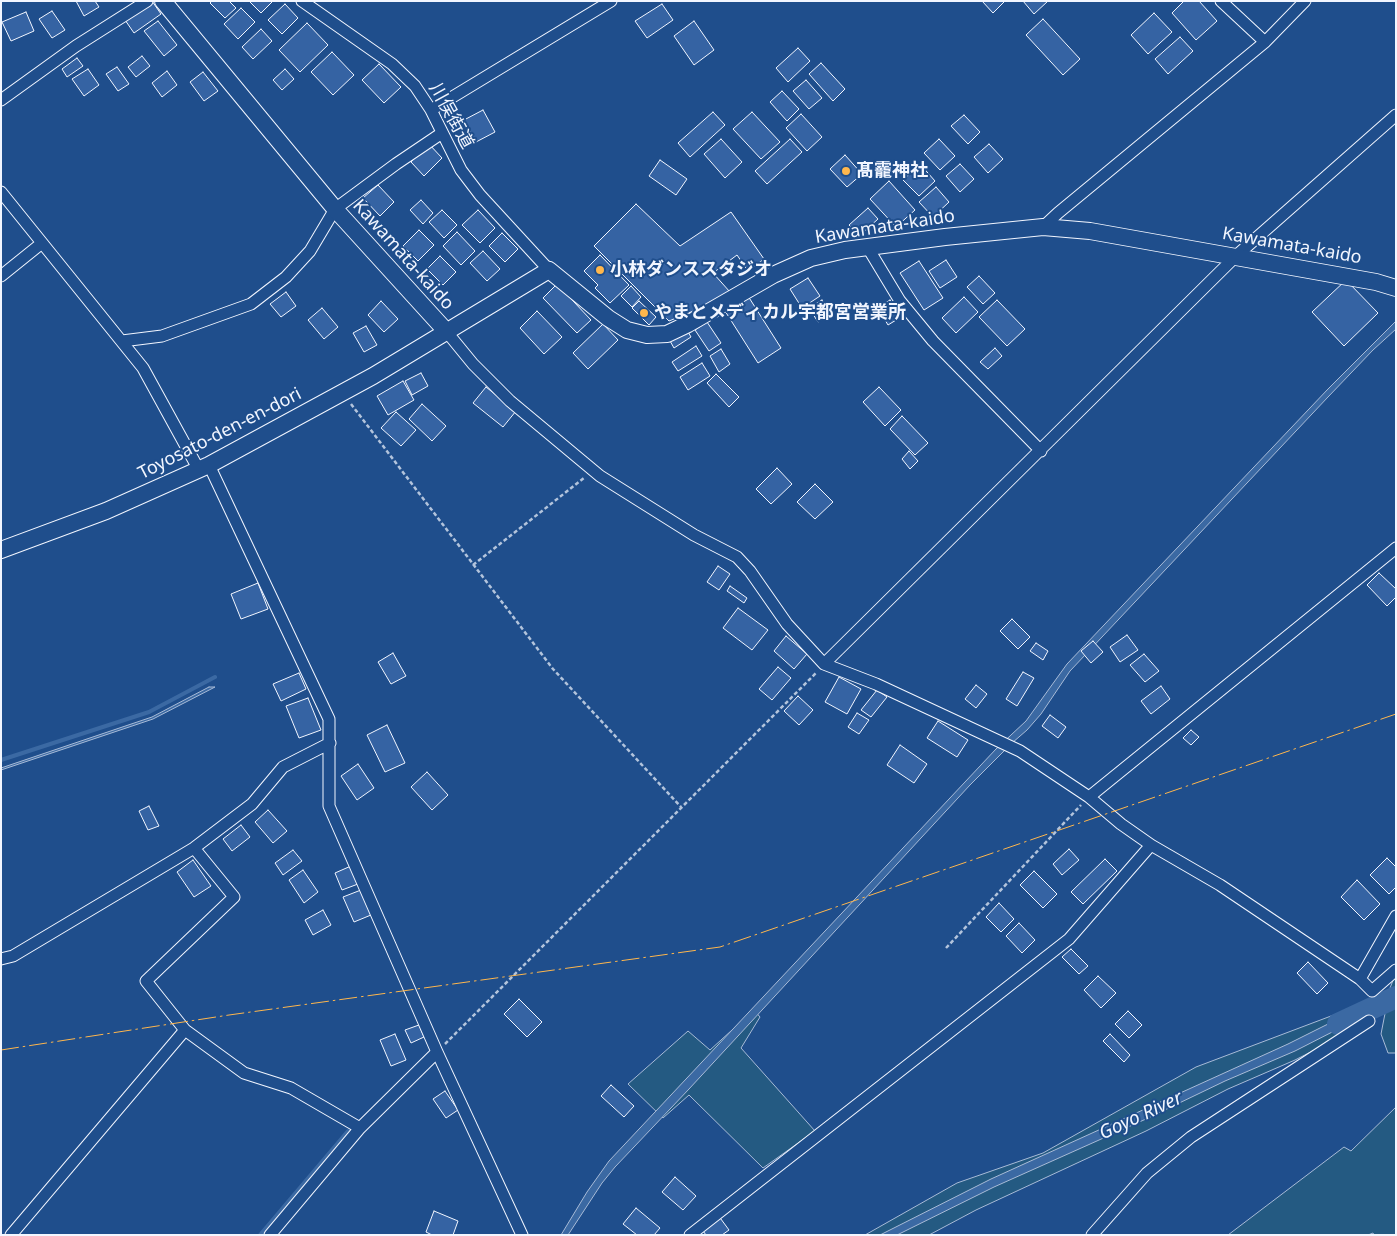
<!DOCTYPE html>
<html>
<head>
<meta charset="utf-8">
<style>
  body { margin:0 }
  #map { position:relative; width:1397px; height:1236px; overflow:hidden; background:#1f4e8c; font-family:"Noto Sans",sans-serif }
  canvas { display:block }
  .frame { position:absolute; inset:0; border:2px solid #f2f6ff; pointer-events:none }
</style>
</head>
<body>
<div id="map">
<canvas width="1397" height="1236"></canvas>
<div class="frame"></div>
</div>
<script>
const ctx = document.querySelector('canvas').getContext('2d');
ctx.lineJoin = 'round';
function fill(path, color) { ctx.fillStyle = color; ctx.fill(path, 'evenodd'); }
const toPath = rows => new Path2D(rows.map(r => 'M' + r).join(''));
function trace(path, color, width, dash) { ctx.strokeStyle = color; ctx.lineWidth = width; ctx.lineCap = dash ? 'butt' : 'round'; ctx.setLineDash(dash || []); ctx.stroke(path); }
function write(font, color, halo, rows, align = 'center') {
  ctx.font = font + ' "Noto Sans","Noto Sans JP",sans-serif'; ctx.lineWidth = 4; ctx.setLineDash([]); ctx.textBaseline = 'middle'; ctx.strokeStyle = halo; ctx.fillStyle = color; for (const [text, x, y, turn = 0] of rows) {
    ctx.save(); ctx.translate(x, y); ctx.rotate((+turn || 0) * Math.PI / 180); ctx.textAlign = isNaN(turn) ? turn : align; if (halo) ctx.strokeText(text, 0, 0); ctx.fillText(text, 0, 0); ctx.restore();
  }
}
const green = toPath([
  [1396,973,1396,1053,1388,1053,1381,1034,1390,988,1396,973],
  [754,1010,760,1017,741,1048,815,1131,763,1168,689,1095,663,1118,628,1084,688,1031,710,1050,754,1010],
  [1339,1013,1347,1023,1348,1033,1295,1060,1228,1089,1146,1131,976,1210,929,1235,865,1235,957,1183,1043,1153,1196,1067,1339,1013],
  [1396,1107,1396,1235,1374,1235,1373,1233,1368,1235,1228,1235,1344,1147,1351,1151,1396,1107]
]);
fill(green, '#245a82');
trace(green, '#a8bbd7', 1);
const water = toPath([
  [1396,321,1396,329,1373,350,1328,397,1070,671,1041,714,1027,730,1012,743,970,785,689,1089,615,1167,602,1183,568,1235,561,1235,587,1192,609,1161,996,749,1026,721,1067,664,1328,389,1396,321],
  [209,687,215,687,153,719,1,770,1,768,152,717,209,687],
  [1364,1003,1364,1019,1342,1027,1295,1051,1225,1081,1146,1119,994,1187,897,1235,880,1235,991,1179,1288,1044,1348,1014,1364,1003]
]);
fill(water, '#3b69a3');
trace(water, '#a8bbd7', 1);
trace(toPath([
  [1,760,149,712,215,677],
  [260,1235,348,1131]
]), '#3b69a3', 4);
trace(toPath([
  [1338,1024,1396,997]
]), '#3b69a3', 22);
const building = toPath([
  [76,1,95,1,99,7,84,16,76,1],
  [152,1,161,14,134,33,125,20,152,1],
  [212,1,229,1,236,8,225,18,210,3,212,1],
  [251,1,273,1,261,13,250,2,251,1],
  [982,1,1005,1,993,13,982,1],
  [1023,1,1048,1,1034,14,1023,1],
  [1184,1,1199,1,1217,21,1196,40,1172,13,1184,1],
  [285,4,298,18,282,34,268,20,285,4],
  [662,4,673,20,647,38,635,21,662,4],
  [241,8,255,22,238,39,224,24,241,8],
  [52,11,65,30,52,38,39,19,52,11],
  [26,12,34,31,11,41,2,22,26,12],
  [1154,13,1172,32,1148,54,1131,35,1154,13],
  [1043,19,1080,59,1063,75,1026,35,1043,19],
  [158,21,177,45,164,56,144,31,158,21],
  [694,21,714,50,694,65,674,36,694,21],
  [307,23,328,45,300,72,279,50,307,23],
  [261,29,272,41,253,59,242,47,261,29],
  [1180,37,1193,51,1168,74,1155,59,1180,37],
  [798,48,810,61,788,82,776,68,798,48],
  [332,52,354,75,333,95,311,72,332,52],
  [142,56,150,66,136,77,128,67,142,56],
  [77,58,83,66,67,77,62,69,77,58],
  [821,63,845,89,833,101,809,74,821,63],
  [379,64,401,87,384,103,362,80,379,64],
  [117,67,129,84,118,91,106,74,117,67],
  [88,69,99,85,84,96,72,79,88,69],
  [285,69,294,79,282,90,273,80,285,69],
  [167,71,177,85,162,97,152,83,167,71],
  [203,72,218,91,204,101,190,82,203,72],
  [806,80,822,98,809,109,793,91,806,80],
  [782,91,799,109,787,121,770,102,782,91],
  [483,110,495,132,476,142,464,120,483,110],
  [713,112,725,125,690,157,678,143,713,112],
  [752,112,780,142,761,159,733,129,752,112],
  [801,114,822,137,807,151,786,128,801,114],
  [964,115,980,132,968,144,951,126,964,115],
  [721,139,742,162,725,178,704,154,721,139],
  [790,139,802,152,767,184,755,171,790,139],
  [939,139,955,156,940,170,924,153,939,139],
  [429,144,442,158,424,176,411,162,429,144],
  [989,144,1003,159,988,173,974,157,989,144],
  [845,155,862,174,847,187,830,169,845,155],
  [660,160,687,179,676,195,649,176,660,160],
  [920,164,935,181,919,196,903,180,920,164],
  [960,164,974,179,960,192,946,176,960,164],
  [889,181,915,210,896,227,870,199,889,181],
  [378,185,394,202,380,216,363,198,378,185],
  [936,187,949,202,933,217,919,202,936,187],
  [421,200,433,213,423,224,410,210,421,200],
  [636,204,680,246,731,212,764,259,748,271,737,255,713,273,730,292,703,307,669,321,594,246,636,204],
  [868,208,878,219,859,236,849,225,868,208],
  [442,210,457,225,444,238,429,222,442,210],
  [478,210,495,228,480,243,462,225,478,210],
  [419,230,434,245,418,261,403,246,419,230],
  [457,232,475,251,461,265,443,246,457,232],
  [502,233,518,249,505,262,489,246,502,233],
  [483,251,500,269,487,281,470,263,483,251],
  [600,255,629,285,610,303,595,288,598,285,584,271,600,255],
  [440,256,456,272,443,285,427,269,440,256],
  [946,260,957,277,940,288,929,271,946,260],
  [919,261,943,298,924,310,900,273,919,261],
  [979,276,995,293,983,304,967,287,979,276],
  [808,278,820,296,802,308,790,289,808,278],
  [1346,280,1378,313,1344,346,1312,312,1346,280],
  [557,284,591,320,577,333,543,298,557,284],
  [631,286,641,297,632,307,621,296,631,286],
  [286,292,296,306,281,317,270,304,286,292],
  [748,296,781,348,758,363,725,311,748,296],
  [964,297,978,312,956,333,942,318,964,297],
  [822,300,830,314,818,322,809,308,822,300],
  [890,300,901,317,888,325,878,308,890,300],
  [997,300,1025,329,1007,346,979,317,997,300],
  [381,301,398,319,384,332,368,315,381,301],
  [639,301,656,317,649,325,632,308,639,301],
  [322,308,338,327,324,339,308,320,322,308],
  [537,311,562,337,544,354,520,328,537,311],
  [707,322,721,343,709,351,695,330,707,322],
  [603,324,618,340,588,369,573,353,603,324],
  [366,326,377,345,364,352,353,333,366,326],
  [687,330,691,337,674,348,670,341,687,330],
  [696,346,702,356,678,371,672,362,696,346],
  [995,348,1002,356,988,369,980,362,995,348],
  [721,349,730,364,719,372,710,356,721,349],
  [702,363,710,376,688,390,680,377,702,363],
  [421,373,428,386,412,395,405,381,421,373],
  [716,374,739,397,729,407,707,383,716,374],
  [403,381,414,400,388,415,377,396,403,381],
  [486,387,516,411,503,427,473,403,486,387],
  [879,387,901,410,885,426,863,402,879,387],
  [422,404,446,426,432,441,409,419,422,404],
  [396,412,416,430,401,446,381,428,396,412],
  [902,416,928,443,915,455,890,429,902,416],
  [909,451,918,461,910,469,902,459,909,451],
  [777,468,792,484,771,504,756,489,777,468],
  [815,484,833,502,815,519,797,502,815,484],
  [718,566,730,574,719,590,707,582,718,566],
  [1379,573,1396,589,1396,597,1387,606,1367,585,1379,573],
  [258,583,268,609,241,619,231,594,258,583],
  [730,586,747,598,744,603,727,591,730,586],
  [738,608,768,630,752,650,723,628,738,608],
  [1012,619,1030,637,1018,649,1000,631,1012,619],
  [1127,635,1138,650,1120,662,1110,647,1127,635],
  [786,636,807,654,794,669,774,651,786,636],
  [1093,641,1103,652,1091,663,1081,651,1093,641],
  [1036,643,1048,651,1043,660,1030,651,1036,643],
  [393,653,406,676,391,684,378,662,393,653],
  [1144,654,1159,671,1145,682,1130,665,1144,654],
  [778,667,791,678,772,700,759,689,778,667],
  [1023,672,1034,678,1017,706,1006,699,1023,672],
  [299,673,306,689,281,701,273,684,299,673],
  [839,677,861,689,847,714,825,702,839,677],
  [976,685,987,694,976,708,965,699,976,685],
  [1161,686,1170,699,1151,714,1141,701,1161,686],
  [877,690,887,697,871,717,861,710,877,690],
  [798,696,813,710,799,725,784,711,798,696],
  [308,698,321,730,299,738,286,706,308,698],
  [857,713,869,720,859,734,848,727,857,713],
  [1050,715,1066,727,1058,738,1042,726,1050,715],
  [938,721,968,740,957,757,927,738,938,721],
  [387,725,405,763,385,772,367,735,387,725],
  [1191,730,1199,737,1191,745,1183,738,1191,730],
  [900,745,927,764,914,783,887,765,900,745],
  [358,764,374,788,357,800,341,776,358,764],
  [427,772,448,795,432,810,411,787,427,772],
  [149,806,159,826,148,830,139,811,149,806],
  [268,810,287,831,273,843,255,822,268,810],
  [241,825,250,837,232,851,223,839,241,825],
  [1069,849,1079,860,1062,875,1053,864,1069,849],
  [293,850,302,861,283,875,275,863,293,850],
  [1387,858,1396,867,1396,887,1389,894,1370,875,1387,858],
  [1105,859,1117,871,1083,904,1071,892,1105,859],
  [193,860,211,886,194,897,177,872,193,860],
  [351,866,358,884,342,890,335,873,351,866],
  [303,870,318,892,304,903,289,880,303,870],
  [1034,871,1057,894,1043,908,1020,885,1034,871],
  [1357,880,1380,904,1364,920,1341,897,1357,880],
  [361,890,371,915,354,922,343,897,361,890],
  [999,903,1014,919,1001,932,986,917,999,903],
  [323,910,331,925,313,935,305,920,323,910],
  [1019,923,1035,940,1022,953,1006,936,1019,923],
  [1071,949,1088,966,1079,974,1062,957,1071,949],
  [1308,962,1328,983,1317,994,1297,973,1308,962],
  [1098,976,1116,993,1101,1008,1084,990,1098,976],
  [519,999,542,1022,527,1037,504,1014,519,999],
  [1128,1011,1142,1025,1129,1038,1115,1024,1128,1011],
  [419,1025,424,1037,411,1043,405,1030,419,1025],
  [395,1034,406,1060,391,1066,380,1040,395,1034],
  [1110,1034,1130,1055,1124,1062,1103,1041,1110,1034],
  [611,1085,634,1106,624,1117,601,1096,611,1085],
  [445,1091,458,1110,446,1118,433,1099,445,1091],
  [675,1177,696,1196,683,1210,662,1192,675,1177],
  [636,1208,660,1228,654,1235,637,1235,623,1224,636,1208],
  [434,1211,458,1221,453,1235,432,1235,426,1232,434,1211],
  [715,1211,729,1230,722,1235,706,1235,698,1224,715,1211]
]);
fill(building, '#3563a3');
trace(building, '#f2f6ff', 1);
const street = toPath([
  [302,1,392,64,415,86,431,110,461,170,480,195,549,270],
  [1221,1,1265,42],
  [1,100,76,46,147,1],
  [431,110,611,1],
  [1,192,143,368,199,470],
  [1043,227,1058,213,1265,42,1305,1],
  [870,247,871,253,900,301,933,341,1041,451],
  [1,276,42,243],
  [446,331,473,364,510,401,600,476,694,535,737,557,750,571,787,624,824,664,876,684,1020,751,1089,797,1121,824,1151,845,1220,885,1360,979,1372,991,1396,970],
  [122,341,162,336,251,304,286,277,310,251,335,209,396,164,442,133],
  [209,465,329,719,329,806,437,1052,522,1235],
  [824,664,1236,256,1396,115],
  [1089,797,1396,548],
  [194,848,234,897,146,981,185,1030,244,1073,291,1088,360,1128],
  [1,959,13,956,194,848,252,804,283,767,330,743],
  [1360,979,1396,916],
  [11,1235,185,1030],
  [270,1235,360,1128,437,1052],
  [690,1235,1069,939,1151,845],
  [1092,1235,1147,1173,1191,1137,1369,1021]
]);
const secondary = toPath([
  [163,1,335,209,446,331],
  [1,550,106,511,209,465,373,376,549,270,608,318,627,330,647,335,667,334,688,324,773,275,811,258,845,250,945,237,1043,227,1090,231,1376,282,1396,288]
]);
trace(street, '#f2f6ff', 13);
trace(secondary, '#f2f6ff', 18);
trace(toPath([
  [351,404,553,669,681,807],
  [473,565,584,478],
  [946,948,1081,805],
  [445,1044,816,673]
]), '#b3c4dc', 2.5, [4, 2.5]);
trace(street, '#1f4e8c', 11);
trace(secondary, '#1f4e8c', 16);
trace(toPath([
  [1,1050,229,1015,720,947,1396,714]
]), '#ffb74d', 1, [18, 4, 2.5, 4]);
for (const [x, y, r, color] of [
  [846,171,5,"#ffb74d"],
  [600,270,5,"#ffb74d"],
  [644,313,5,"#ffb74d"]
]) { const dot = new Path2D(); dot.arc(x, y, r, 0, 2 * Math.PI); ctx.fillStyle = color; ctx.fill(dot); trace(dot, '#1f4e8c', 2); }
write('18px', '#f2f6ff', '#1f4e8c', [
  ["川俣街道",451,116,61],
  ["Kawamata-kaido",885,227,-9],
  ["Kawamata-kaido",1292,246,10],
  ["Kawamata-kaido",403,255,48],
  ["Toyosato-den-en-dori",220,434,-27]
]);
write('bold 18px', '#f2f6ff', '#1f4e8c', [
  ["髙靇神社",856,171],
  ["小林ダンススタジオ",610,270],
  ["やまとメディカル宇都宮営業所",654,313]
], 'left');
write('italic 19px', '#f2f6ff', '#1f4e8c', [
  ["Goyo River",1141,1116,-25]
]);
</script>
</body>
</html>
